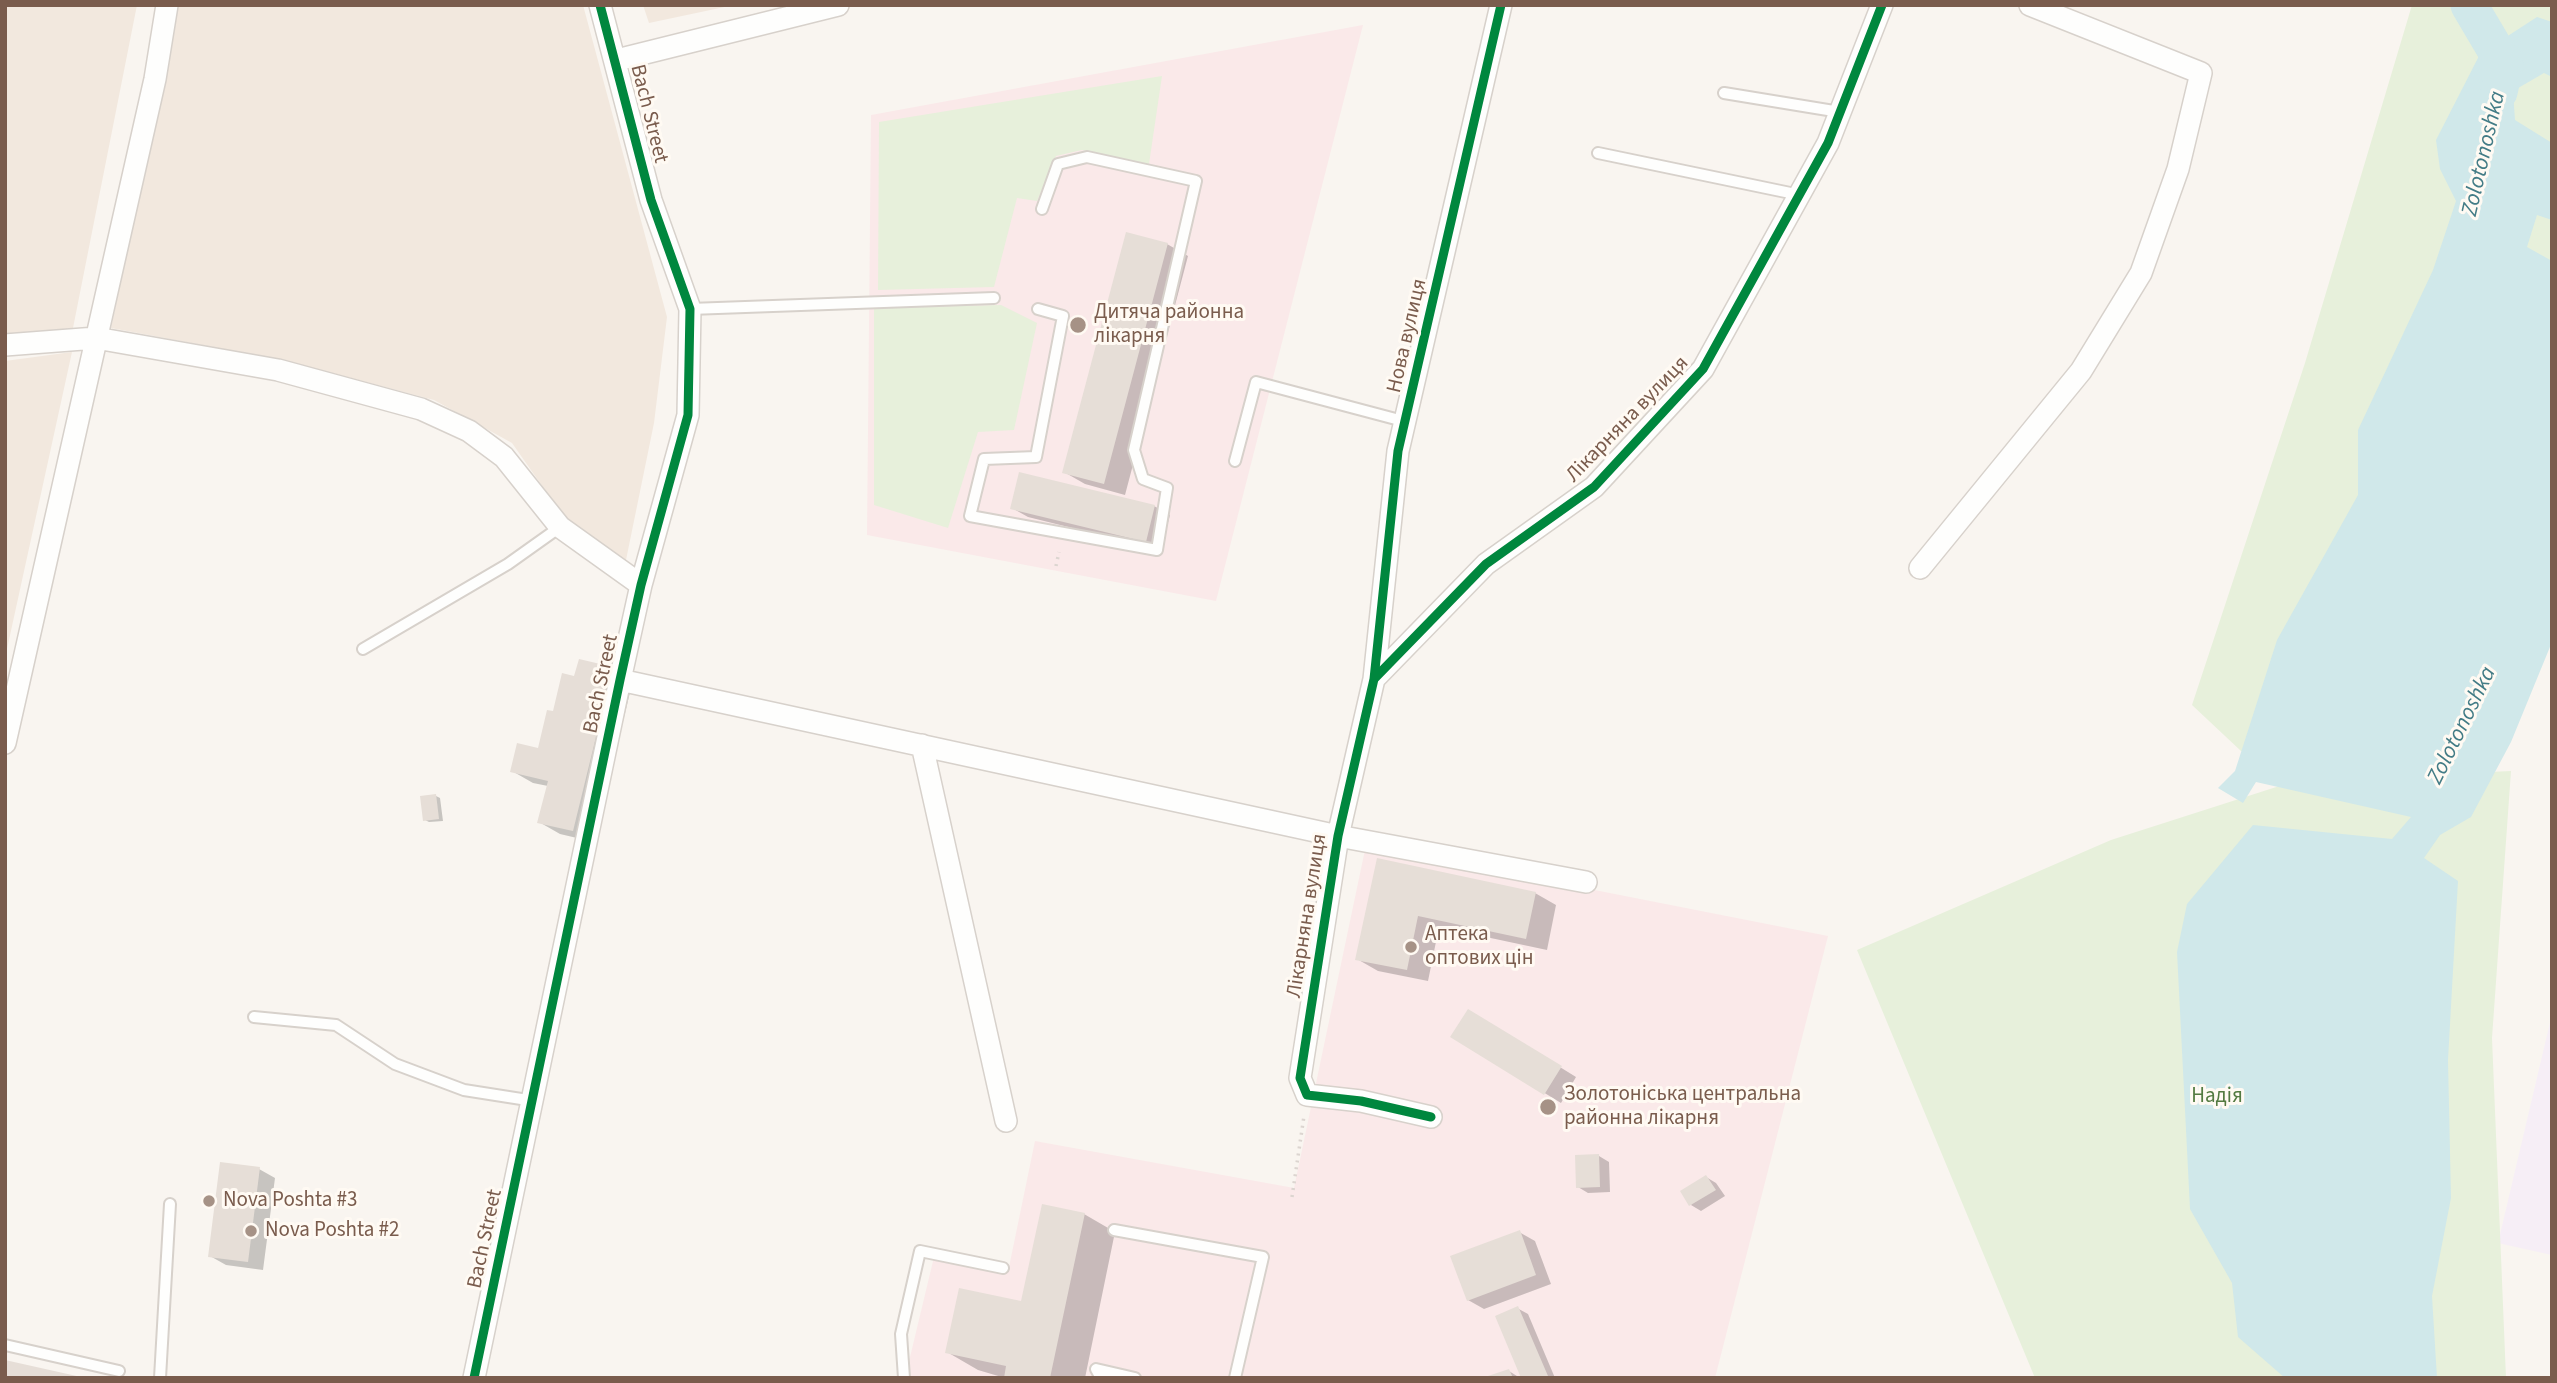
<!DOCTYPE html>
<html>
<head>
<meta charset="utf-8">
<style>
  body { margin:0 }
  #map { position:relative; width:2557px; height:1383px; overflow:hidden; background:#f9f5f0; font-family:"Source Sans 3",sans-serif }
  canvas { display:block }
  .frame { position:absolute; inset:0; border:7px solid #7a5c4d; pointer-events:none }
</style>
</head>
<body>
<div id="map">
<canvas width="2557" height="1383"></canvas>
<div class="frame"></div>
</div>
<script>
const ctx = document.querySelector('canvas').getContext('2d');
ctx.lineJoin = 'round';
function fill(path, color) { ctx.fillStyle = color; ctx.fill(path, 'evenodd'); }
const toPath = rows => new Path2D(rows.map(r => 'M' + r).join(''));
function trace(path, color, width, dash) { ctx.strokeStyle = color; ctx.lineWidth = width; ctx.lineCap = dash ? 'butt' : 'round'; ctx.setLineDash(dash || []); ctx.stroke(path); }
function write(font, color, halo, rows, align = 'center') {
  ctx.font = font + ' "Source Sans 3",sans-serif'; ctx.lineWidth = 6; ctx.setLineDash([]); ctx.textBaseline = 'middle'; ctx.strokeStyle = halo; ctx.fillStyle = color; for (const [text, x, y, turn = 0] of rows) {
    ctx.save(); ctx.translate(x, y); ctx.rotate((+turn || 0) * Math.PI / 180); ctx.textAlign = isNaN(turn) ? turn : align; if (halo) ctx.strokeText(text, 0, 0); ctx.fillText(text, 0, 0); ctx.restore();
  }
}
fill(toPath([
  [5,5,137,5,73,328,6,338],
  [178,5,583,5,667,317,654,423,626,560,566,520,512,443,434,400,283,360,111,328],
  [643,5,734,5,649,23],
  [72,352,5,658,5,361]
]), '#f2e8de');
fill(toPath([
  [2552,1014,2552,1255,2498,1243]
]), '#f6eef6');
fill(toPath([
  [1363,25,1216,601,867,535,871,115],
  [1366,845,1828,936,1715,1378,905,1378,934,1257,1008,1272,1035,1141,1294,1188]
]), '#fae9e9');
fill(toPath([
  [2412,5,2552,5,2552,622,2307,764,2241,751,2192,705,2305,363],
  [1162,76,1149,164,1082,150,1056,156,1037,201,1017,198,994,287,878,290,879,122],
  [1001,305,1037,323,1014,430,978,432,948,528,874,505,874,308],
  [2511,771,2492,1038,2506,1378,2035,1378,1857,950,2111,840,2295,781]
]), '#e7f0db');
fill(toPath([
  [2537,17,2552,22,2552,77,2544,73,2513,91,2515,120,2552,143,2552,220,2537,215,2527,247,2552,261,2552,642,2511,742,2471,817,2440,835,2424,858,2458,881,2448,1060,2451,1198,2432,1296,2437,1378,2285,1378,2238,1337,2232,1283,2190,1209,2177,952,2187,904,2253,825,2392,839,2411,817,2256,782,2243,803,2218,788,2235,771,2277,640,2358,495,2358,430,2433,270,2456,201,2440,169,2436,140,2480,54]
]), '#d0e8ea');
fill(toPath([
  [1167,244,1188,256,1125,495,1085,484,1064,472],
  [1154,506,1170,515,1161,550,1028,517,1012,508],
  [575,678,633,680,594,842,560,834,539,822,548,786,533,783,512,771,539,750,554,714],
  [436,796,440,798,443,821,429,822,425,820],
  [1378,860,1535,893,1556,905,1547,950,1439,927,1428,981,1378,971,1357,959],
  [1484,1020,1576,1077,1561,1103,1453,1037],
  [1599,1156,1609,1162,1610,1192,1588,1193,1578,1187],
  [259,1169,275,1178,263,1270,226,1265,210,1256],
  [1706,1177,1716,1183,1725,1196,1701,1211,1691,1205],
  [1084,1214,1115,1232,1085,1378,1005,1378,978,1370,947,1352,1023,1303],
  [1519,1232,1535,1241,1551,1284,1484,1309,1468,1300],
  [1517,1308,1528,1314,1555,1378,1523,1378],
  [1509,1371,1520,1378,1489,1378]
]), '#0003');
trace(toPath([
  [2469,5,2505,66,2499,92]
]), '#d0e8ea', 37);
fill(toPath([
  [1126,232,1168,243,1104,484,1062,473],
  [1019,472,1155,505,1146,542,1010,509],
  [579,659,613,667,573,831,537,823,548,781,510,772,517,743,538,748,547,710,553,711,562,673,574,676],
  [436,794,439,819,423,821,420,796],
  [1377,858,1536,892,1526,939,1418,916,1407,970,1355,960],
  [1468,1009,1562,1066,1544,1095,1450,1037],
  [1599,1154,1600,1187,1576,1188,1575,1155],
  [220,1162,260,1167,248,1262,208,1257],
  [1706,1175,1716,1190,1689,1206,1680,1191],
  [1042,1204,1085,1213,1050,1378,1004,1378,1006,1366,945,1353,959,1288,1021,1301],
  [1520,1230,1536,1275,1467,1301,1450,1256],
  [1518,1306,1548,1376,1545,1378,1521,1378,1495,1316],
  [5,1360,81,1377,81,1378,5,1378],
  [1509,1369,1513,1378,1485,1378,1485,1377]
]), '#e6ded7');
const lane = toPath([
  [1724,93,1840,112],
  [1598,153,1800,195],
  [690,309,994,298],
  [1038,309,1063,316,1036,457,984,459,970,516,1157,550,1167,488,1143,479,1134,450,1196,181,1087,157,1058,164,1042,209],
  [1235,461,1256,382,1407,422],
  [363,649,508,564,560,527],
  [254,1017,336,1025,395,1064,464,1090,534,1101],
  [1114,1230,1263,1257,1235,1378],
  [5,1345,119,1371],
  [160,1378,170,1204],
  [904,1378,901,1334,920,1251,1003,1268],
  [1101,1378,1096,1369,1135,1378]
]);
const street = toPath([
  [617,60,838,5],
  [5,345,96,338,278,370,421,409,469,431,504,457,560,527,641,585],
  [1920,568,2081,371,2141,273,2178,169,2201,73,2030,5],
  [1374,679,1486,564,1594,487,1703,369,1828,143,1882,5],
  [620,680,1338,836,1586,882],
  [5,743,155,79,167,5],
  [922,745,1006,1121],
  [1431,1117,1361,1101,1307,1095,1300,1078,1338,836,1374,679,1398,451,1501,5],
  [474,1378,620,680,641,585,688,415,690,309,651,200,600,5]
]);
trace(lane, '#d7d1cb', 14);
trace(street, '#d7d1cb', 24);
trace(toPath([
  [1056,566,1059,552],
  [1292,1197,1304,1116]
]), '#dcd5d0', 3.5, [2, 5]);
trace(lane, '#fefefd', 10);
trace(street, '#fefefd', 21);
trace(toPath([
  [1374,679,1486,564,1594,487,1703,369,1828,143,1882,5],
  [1431,1117,1361,1101,1307,1095,1300,1078,1338,836,1374,679,1398,451,1501,5],
  [474,1378,620,680,641,585,688,415,690,309,651,200,600,5]
]), '#00873e', 9);
for (const [x, y, r, color] of [
  [1078,325,9,"#a69286"],
  [1411,947,7,"#a69286"],
  [1548,1107,9,"#a69286"],
  [209,1201,7,"#a69286"],
  [251,1231,7,"#a69286"]
]) { const dot = new Path2D(); dot.arc(x, y, r, 0, 2 * Math.PI); ctx.fillStyle = color; ctx.fill(dot); trace(dot, '#fffaf3', 2.5); }
write('21px', '#7a5c4d', '#fffaf3', [
  ["Bach Street",648,114,76],
  ["Нова вулиця",1408,336,-77],
  ["Лікарняна вулиця",1628,420,-46],
  ["Bach Street",602,684,-78],
  ["Лікарняна вулиця",1308,916,-81],
  ["Bach Street",486,1239,-78]
]);
write('21px', '#7a5c4d', '#fffaf3', [
  ["Дитяча районна",1094,313],
  ["лікарня",1094,337],
  ["Аптека",1425,935],
  ["оптових цін",1425,959],
  ["Золотоніська центральна",1564,1095],
  ["районна лікарня",1564,1119],
  ["Nova Poshta #3",223,1201],
  ["Nova Poshta #2",265,1231]
], 'left');
write('21px', '#537a41', '#fffaf3', [
  ["Надія",2217,1097]
]);
write('italic 23px', '#437c86', '#fffaf3', [
  ["Zolotonoshka",2485,154,-77],
  ["Zolotonoshka",2463,726,-64]
]);
</script>
</body>
</html>
